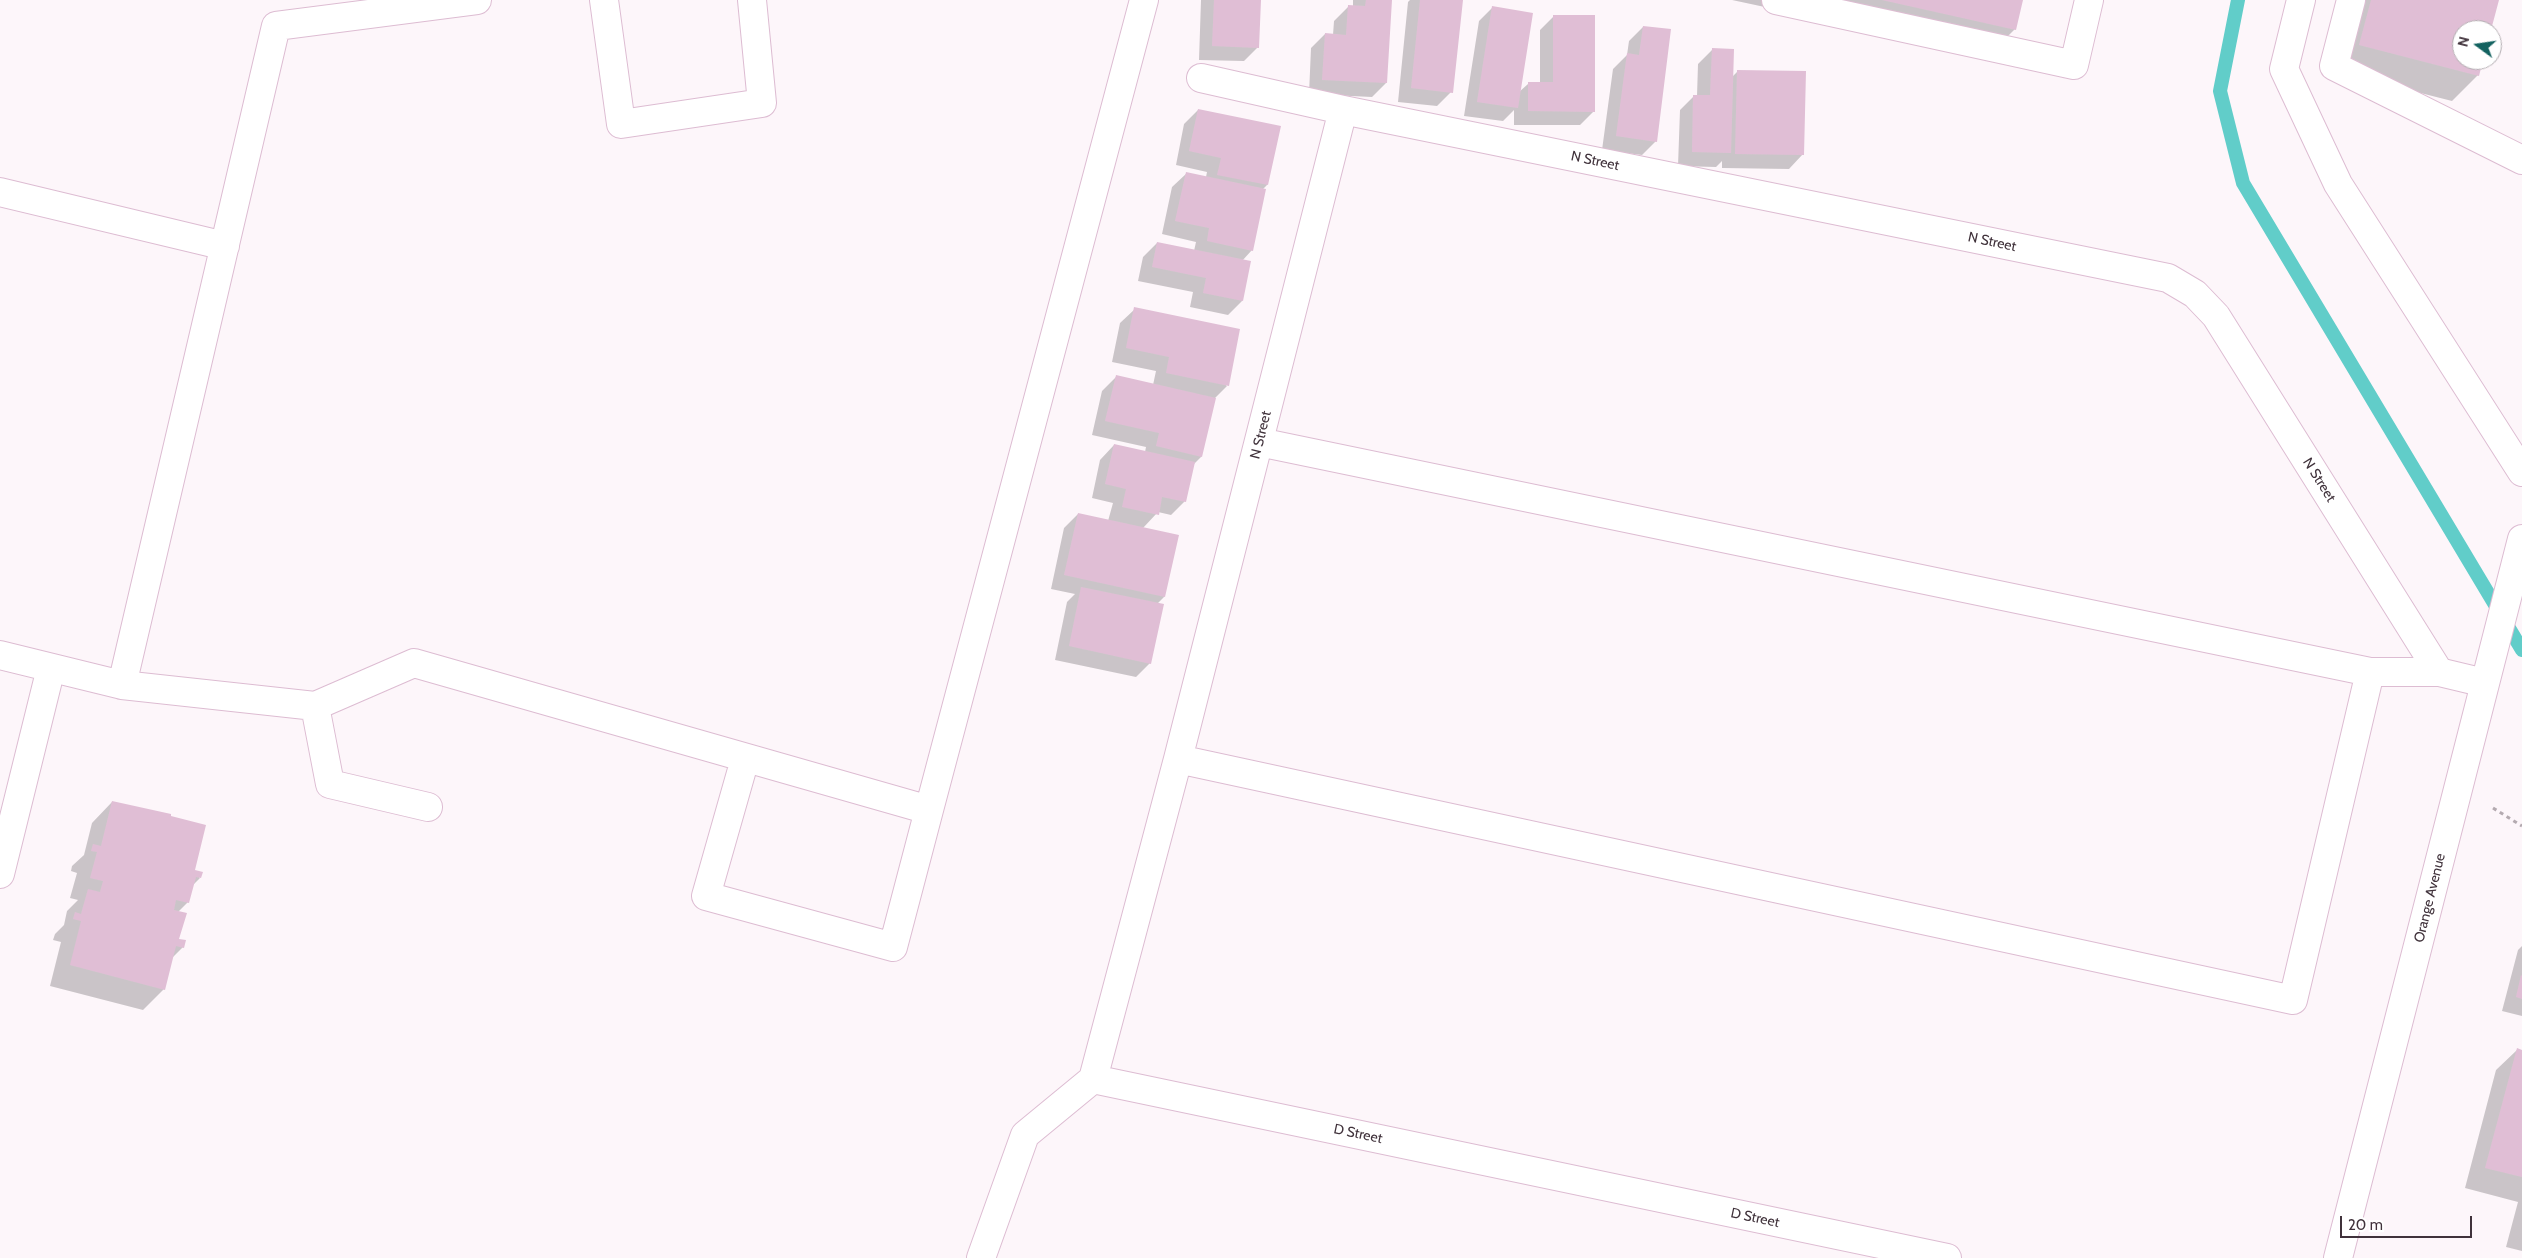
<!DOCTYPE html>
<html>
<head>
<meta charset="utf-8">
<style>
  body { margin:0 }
  #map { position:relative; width:2522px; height:1258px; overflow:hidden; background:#fdf6fa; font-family:Cabin,sans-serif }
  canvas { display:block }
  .north { position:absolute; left:2452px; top:20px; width:50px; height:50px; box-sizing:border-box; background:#fff; border:1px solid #b3adb1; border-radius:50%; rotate:284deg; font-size:14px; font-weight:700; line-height:20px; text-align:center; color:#40323b }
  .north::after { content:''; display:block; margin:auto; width:18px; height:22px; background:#136260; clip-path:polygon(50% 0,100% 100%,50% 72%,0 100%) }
  .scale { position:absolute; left:2340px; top:1216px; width:132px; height:22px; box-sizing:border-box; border:2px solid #40323b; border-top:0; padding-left:6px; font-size:15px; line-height:18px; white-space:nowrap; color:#40323b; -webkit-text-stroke:4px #fff; paint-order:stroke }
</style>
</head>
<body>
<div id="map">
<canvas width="2522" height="1258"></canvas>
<div class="north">N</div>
<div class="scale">20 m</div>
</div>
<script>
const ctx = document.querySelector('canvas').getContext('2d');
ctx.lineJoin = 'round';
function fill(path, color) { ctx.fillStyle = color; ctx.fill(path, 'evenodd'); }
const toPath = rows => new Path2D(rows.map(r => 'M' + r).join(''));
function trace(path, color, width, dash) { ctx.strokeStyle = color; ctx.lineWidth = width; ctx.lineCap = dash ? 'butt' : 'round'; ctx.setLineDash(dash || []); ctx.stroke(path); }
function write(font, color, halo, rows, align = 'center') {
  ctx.font = font + ' Cabin,sans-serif'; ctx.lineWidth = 4; ctx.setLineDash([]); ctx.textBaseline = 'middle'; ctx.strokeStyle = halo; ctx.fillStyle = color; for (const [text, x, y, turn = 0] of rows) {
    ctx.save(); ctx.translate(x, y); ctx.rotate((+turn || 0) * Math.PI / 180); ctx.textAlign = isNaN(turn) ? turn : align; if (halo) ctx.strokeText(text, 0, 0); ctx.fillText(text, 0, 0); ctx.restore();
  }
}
fill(toPath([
  [1201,0,1259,0,1258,47,1244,61,1199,60],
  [1353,0,1390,0,1386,83,1372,97,1309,94,1311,48,1325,34,1333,35,1334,21,1348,7,1353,7],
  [1410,0,1461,0,1451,92,1437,106,1398,102,1408,2],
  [1732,0,2021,0,2015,29,1989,55],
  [2352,0,2498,0,2490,30,2462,30,2462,60,2482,60,2478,75,2452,101,2334,71],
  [1493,7,1519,92,1528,84,1540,84,1540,30,1554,16,1594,111,1580,125,1514,125,1514,110,1503,121,1464,116,1479,21],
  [1643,27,1656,141,1642,155,1602,150,1613,69,1627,55,1629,41],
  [1712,50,1732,77,1737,72,1803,154,1789,169,1722,168,1722,161,1716,167,1678,166,1680,110,1694,96,1697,96,1698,64],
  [1198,110,1280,127,1267,185,1262,190,1252,250,1242,261,1242,301,1228,315,1190,307,1193,292,1138,281,1143,257,1157,243,1194,251,1196,242,1162,234,1172,187,1187,173,1206,177,1207,172,1176,165,1184,124],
  [1135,309,1227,386,1214,399,1201,457,1193,465,1185,501,1171,515,1158,512,1143,528,1177,536,1164,597,1157,604,1150,663,1136,677,1055,660,1067,602,1075,594,1051,589,1064,528,1078,514,1108,521,1113,503,1092,498,1100,460,1114,445,1145,452,1146,447,1092,435,1102,391,1116,377,1153,385,1156,371,1112,362,1120,323],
  [112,802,200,878,193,885,188,902,178,912,178,940,183,947,172,958,164,989,143,1010,50,986,61,942,53,940,55,934,64,925,67,911,78,900,70,898,77,873,71,871,72,866,84,855,92,823],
  [2522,946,2522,1016,2502,1011,2518,950],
  [2517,1050,2522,1051,2522,1251,2506,1247,2518,1202,2465,1188,2496,1070]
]), '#0003');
trace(toPath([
  [2238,0,2220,91,2243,183,2522,650]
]), '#61cdc9', 14);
fill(toPath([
  [1214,0,1261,0,1259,48,1212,46],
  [1366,0,1392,0,1387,83,1322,80,1325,33,1346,35,1348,5,1365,6],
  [1420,0,1463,0,1453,93,1411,88],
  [1882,0,2023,0,2016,30],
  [2371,0,2499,0,2491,30,2462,30,2462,60,2483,60,2479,76,2359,45],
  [1492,6,1533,13,1518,108,1477,102],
  [1553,15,1595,15,1595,112,1528,111,1528,82,1553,82],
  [1643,26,1671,29,1657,142,1616,136,1627,53,1639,55],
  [1712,48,1734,49,1731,153,1692,152,1693,95,1710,95],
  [1737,70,1806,71,1804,155,1735,154],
  [1198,109,1281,126,1268,185,1217,175,1221,158,1189,151],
  [1186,172,1266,189,1253,251,1207,241,1209,228,1175,221],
  [1157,242,1251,261,1243,301,1203,293,1206,278,1152,267],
  [1134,307,1240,329,1229,386,1166,373,1169,357,1126,348],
  [1116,375,1216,398,1202,457,1156,446,1159,433,1105,421],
  [1114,444,1195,462,1186,502,1162,497,1159,515,1122,507,1126,489,1105,484],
  [1078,513,1179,535,1165,597,1064,575],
  [1081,587,1164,604,1151,664,1069,646],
  [112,801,171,814,171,816,206,825,195,870,203,872,201,878,196,877,189,903,176,900,174,910,187,913,179,939,186,940,184,948,176,946,165,990,70,965,81,921,73,919,75,912,81,914,88,889,100,892,103,881,90,878,97,852,91,851,93,844,101,846],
  [2521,975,2522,976,2522,999,2516,997],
  [2517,1048,2522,1050,2522,1177,2485,1168]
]), '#e0bed5');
const minor = toPath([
  [604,0,621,124,762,103,752,0],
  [1776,0,2074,65,2089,0],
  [2301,0,2284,69,2338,184,2522,472],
  [2351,0,2334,66,2522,160],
  [1201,78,1343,110,2168,278,2195,294,2216,316,2439,672],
  [1343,110,1178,759,1093,1079,1947,1258],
  [0,192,225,246],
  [1259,442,2370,672,2439,672,2485,683],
  [0,655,122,685,276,26,477,0],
  [122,685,315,706],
  [745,759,706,896,893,947,929,810],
  [1178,759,2293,1000,2370,672],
  [428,807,330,784,315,706,414,663,929,810,1144,0],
  [0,874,51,668],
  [981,1258,1025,1135,1093,1079],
  [2338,1258,2522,539]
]);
trace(minor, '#ddbcd2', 30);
trace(toPath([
  [2493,808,2522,826]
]), '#b4aab0', 3, [4, 4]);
trace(minor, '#fff', 28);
write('14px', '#40323b', '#fff', [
  ["N Street",1595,161,12],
  ["N Street",1992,242,12],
  ["N Street",1261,435,-76],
  ["N Street",2319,480,58],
  ["Orange Avenue",2430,898,-76],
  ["D Street",1358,1134,12],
  ["D Street",1755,1218,12]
]);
</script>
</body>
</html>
